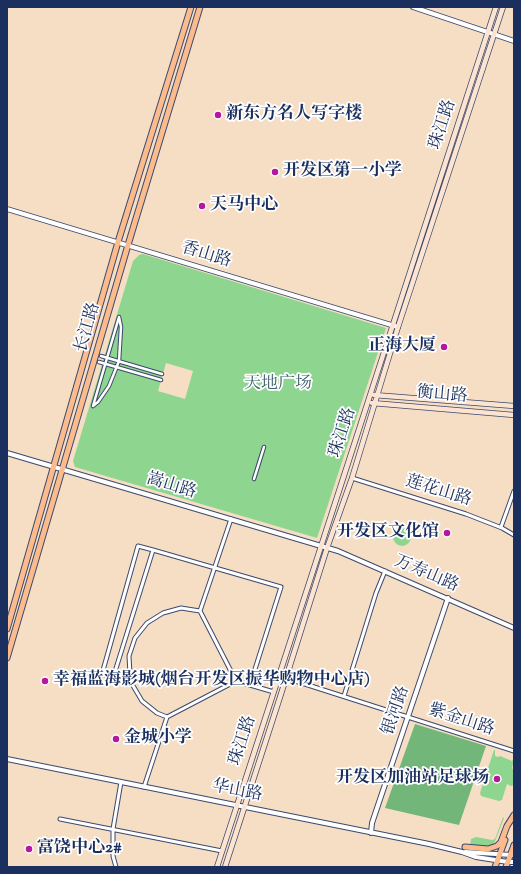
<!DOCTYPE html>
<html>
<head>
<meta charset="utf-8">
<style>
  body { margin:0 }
  #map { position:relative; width:521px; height:874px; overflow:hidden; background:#f5dec4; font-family:"Sorts Mill Goudy",serif }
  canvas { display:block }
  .frame { position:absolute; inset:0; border:8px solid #1b2f5e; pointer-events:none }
</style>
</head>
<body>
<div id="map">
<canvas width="521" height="874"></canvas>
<div class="frame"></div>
</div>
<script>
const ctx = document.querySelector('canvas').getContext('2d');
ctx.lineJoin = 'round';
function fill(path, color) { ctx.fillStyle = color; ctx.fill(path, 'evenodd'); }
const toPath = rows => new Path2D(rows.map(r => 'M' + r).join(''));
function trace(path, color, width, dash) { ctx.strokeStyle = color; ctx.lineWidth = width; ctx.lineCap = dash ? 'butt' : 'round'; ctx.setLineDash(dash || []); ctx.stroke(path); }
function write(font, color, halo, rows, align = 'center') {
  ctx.font = font + ' "Sorts Mill Goudy","Noto Serif SC",serif'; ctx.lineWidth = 3.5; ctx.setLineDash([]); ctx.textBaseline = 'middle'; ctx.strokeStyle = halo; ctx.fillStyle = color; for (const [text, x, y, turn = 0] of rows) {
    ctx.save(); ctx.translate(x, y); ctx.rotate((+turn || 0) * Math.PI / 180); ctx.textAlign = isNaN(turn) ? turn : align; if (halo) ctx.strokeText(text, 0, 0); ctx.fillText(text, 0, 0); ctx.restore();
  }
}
fill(toPath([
  [143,254,386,328,317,538,75,467,73,461,133,261,139,255],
  [166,363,193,371,185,399,158,391],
  '393 537a9 9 0 1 1 18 0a9 9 0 1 1-18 0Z',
  [494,750,495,750,495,756,498,757,500,756,512,761,514,758,512,769,514,768,514,785,511,786,507,784,502,800,499,801,481,796,480,793],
  [503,817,504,818,494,844,487,846,470,846,471,839,476,837,492,840,495,839]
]), '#8ed590');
fill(toPath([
  [415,724,486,746,459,825,385,808]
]), '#72b67a');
const pedestrian = toPath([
  [119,317,121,327,119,361,109,386,98,402,93,406,119,317],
  [101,356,162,374],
  [99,362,161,380],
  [254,479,264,447]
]);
const minor = toPath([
  [352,478,466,514,502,528,514,535],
  [501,527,514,491],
  [153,550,138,546,102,674,113,678,153,550,281,587,250,685],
  [200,611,231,519],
  [286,678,514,751],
  [236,681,167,717,157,713,142,701,132,684,130,674,129,656,135,638,147,623,163,613,181,608,200,611,236,681,274,692],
  [344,696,376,593,385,571],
  [144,787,167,717],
  [60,819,222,851],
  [116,867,113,856,113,829,121,782]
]);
const tertiary = toPath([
  [413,7,514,41],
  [7,209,398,327],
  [7,453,338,551,514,628],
  [7,759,429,844,462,852,476,857,508,862,514,862],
  [371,833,372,823,448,598],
  [465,852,511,855,514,854]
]);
const secondary = toPath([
  [374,395,514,406],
  [372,403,514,415],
  [217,867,496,7],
  [225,867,281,694,327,548,352,478,398,327,503,7]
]);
const primary = toPath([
  [7,629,118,242,191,7],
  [7,658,128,245,200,7],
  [465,847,488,849,497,846,501,842,507,826,514,815],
  [495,867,505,840],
  [506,867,514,845]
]);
trace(pedestrian, '#3c496d', 4.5);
trace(minor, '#3c496d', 5);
trace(tertiary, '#3c496d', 6);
trace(secondary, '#3c496d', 6);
trace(primary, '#3c496d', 7);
trace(pedestrian, '#fff', 2.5);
trace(minor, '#fff', 3);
trace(tertiary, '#fff', 4);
trace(secondary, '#fde4d1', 4.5);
trace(primary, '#fbbb8d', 5);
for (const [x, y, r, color] of [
  [218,115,4,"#b5179e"],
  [275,172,4,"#b5179e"],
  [202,206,4,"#b5179e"],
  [444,347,4,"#b5179e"],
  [447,533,4,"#b5179e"],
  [45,681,4,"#b5179e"],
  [116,739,4,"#b5179e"],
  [497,779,4,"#b5179e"],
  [29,849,4,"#b5179e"]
]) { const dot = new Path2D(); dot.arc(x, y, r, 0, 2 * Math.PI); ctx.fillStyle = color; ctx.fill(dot); trace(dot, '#fff', 1.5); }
write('bold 17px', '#1b2f5e', '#fff', [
  ["新东方名人写字楼",226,115],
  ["开发区第一小学",283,172],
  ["天马中心",210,206],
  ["正海大厦",436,347,"right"],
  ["开发区文化馆",439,533,"right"],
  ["幸福蓝海影城(烟台开发区振华购物中心店)",53,681],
  ["金城小学",124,739],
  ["开发区加油站足球场",489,779,"right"],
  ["富饶中心2#",37,849]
], 'left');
write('17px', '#1b2f5e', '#fff', [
  ["珠江路",444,125,-72],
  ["香山路",206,256,17],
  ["长江路",89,328,-74],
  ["衡山路",442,396,5],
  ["珠江路",344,433,-72],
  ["嵩山路",171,487,17],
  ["莲花山路",438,492,17],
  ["万寿山路",426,575,23],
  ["银河路",397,711,-71],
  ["紫金山路",461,721,18],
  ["珠江路",244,741,-72],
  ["华山路",237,792,11]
]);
write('17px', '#3e616d', '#fff', [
  ["天地广场",278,385]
]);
</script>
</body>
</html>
